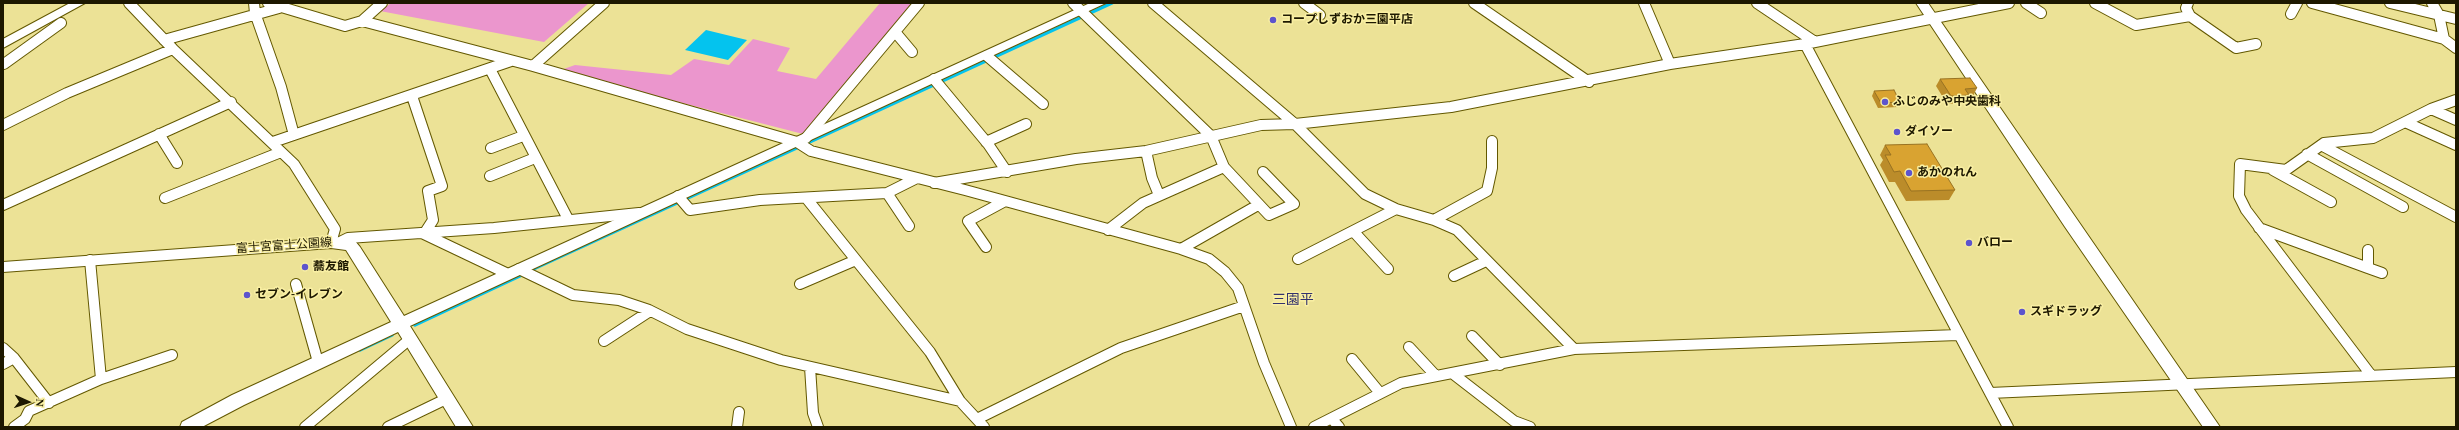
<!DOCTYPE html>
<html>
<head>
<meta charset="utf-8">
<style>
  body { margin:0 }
  #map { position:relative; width:2459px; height:430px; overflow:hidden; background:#ece296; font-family:"Times New Roman",serif }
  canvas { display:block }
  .frame { position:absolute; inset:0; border:4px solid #1d1800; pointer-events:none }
  .north { position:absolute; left:8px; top:382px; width:40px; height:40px; -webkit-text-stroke:3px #f9efa3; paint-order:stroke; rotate:93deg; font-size:11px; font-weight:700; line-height:16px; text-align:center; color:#1d1800 }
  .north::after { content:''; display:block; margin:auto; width:14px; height:18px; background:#1d1800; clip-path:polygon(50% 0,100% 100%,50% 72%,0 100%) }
</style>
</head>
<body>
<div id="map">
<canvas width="2459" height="430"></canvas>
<div class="frame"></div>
<div class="north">N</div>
</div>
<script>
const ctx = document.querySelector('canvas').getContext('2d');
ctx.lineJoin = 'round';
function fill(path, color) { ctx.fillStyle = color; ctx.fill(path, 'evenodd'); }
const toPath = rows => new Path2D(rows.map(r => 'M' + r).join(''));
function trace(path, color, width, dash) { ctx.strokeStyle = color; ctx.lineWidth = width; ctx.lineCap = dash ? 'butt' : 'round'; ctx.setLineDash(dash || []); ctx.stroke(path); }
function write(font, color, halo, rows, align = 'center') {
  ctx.font = font + ' "Times New Roman","Noto Sans JP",serif'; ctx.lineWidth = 3; ctx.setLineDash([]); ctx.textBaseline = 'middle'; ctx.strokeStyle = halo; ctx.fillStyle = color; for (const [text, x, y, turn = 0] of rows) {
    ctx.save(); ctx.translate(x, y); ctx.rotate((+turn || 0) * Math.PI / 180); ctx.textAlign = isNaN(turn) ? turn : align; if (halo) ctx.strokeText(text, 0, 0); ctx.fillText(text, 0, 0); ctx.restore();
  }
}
fill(toPath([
  [391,3,589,3,544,42,380,11],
  [880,3,914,3,803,134,558,71,575,65,671,75,694,59,729,65,753,39,790,48,777,71,816,79]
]), '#eb96cd');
fill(toPath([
  [706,30,747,40,728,60,685,50]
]), '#04c3ee');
trace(toPath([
  [529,271,1112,3],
  [415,325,524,274],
  [360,350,392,335]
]), '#04c3ee', 3.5);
const street = toPath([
  [129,3,173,49,294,164,335,229,331,243],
  [254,3,255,13,281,87,294,135],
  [268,3,345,26,362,21,382,3],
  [1073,3,1211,136,1224,167,1143,203,1108,230],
  [1153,3,1295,124,1365,194,1396,209,1434,220,1457,230,1574,349],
  [1304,3,1320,15],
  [1474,3,1589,82],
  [1644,3,1670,64],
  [1757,3,1815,42],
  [2026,3,2041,13],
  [2095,3,2136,25,2190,16],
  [2188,3,2186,8,2190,16,2236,48,2256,44],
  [2312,3,2444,39,2456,48],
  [2390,3,2456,19],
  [2432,3,2439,15,2444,39],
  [2291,14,2297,3],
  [362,21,533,66,797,142,811,151,965,190,1181,249,1209,259,1225,272,1238,288,1264,363,1291,427],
  [896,33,912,52],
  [164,40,279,8],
  [1805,44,2008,427],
  [987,56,1043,104],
  [4,64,61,23],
  [533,66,604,3],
  [490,69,568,219],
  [934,79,988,144,1007,172],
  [412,96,442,186,428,191,433,220,424,234,508,274],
  [2431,109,2456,120],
  [2405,122,2456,145],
  [3,125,67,93,173,49],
  [159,134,177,163],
  [806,138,919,3],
  [273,142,511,61],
  [986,142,1026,124],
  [2321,145,2456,217],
  [491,148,523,136],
  [1146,151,1152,178,1159,195],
  [2307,154,2403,207],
  [1224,167,1269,215,1294,204,1263,172],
  [2273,170,2331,202],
  [490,176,535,158],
  [934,183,1076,159,1146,151,1261,125,1295,124,1451,107,1670,64,1805,44,2009,3],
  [887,193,909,226],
  [678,196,690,210,760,200,887,193,915,179],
  [165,198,281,152],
  [807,199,930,352,960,401],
  [3,205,231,102],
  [1434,220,1487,191,1492,168,1492,141],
  [2259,228,2368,268,2368,250],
  [1354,232,1388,269],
  [340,242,348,238,494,228,639,213],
  [986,247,968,221,1005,201],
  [1181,249,1258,205],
  [1298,259,1396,209],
  [90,260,101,379],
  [2368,268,2382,273],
  [519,269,573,295,619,300,649,310,687,329,781,360,960,401,984,427],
  [1454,276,1486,261],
  [296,284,318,362],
  [800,284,856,260],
  [1472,336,1500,365],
  [604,341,650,311],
  [1409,347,1436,376],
  [3,348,14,358,49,403],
  [1352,359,1380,393],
  [3,364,14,358],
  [810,367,813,413,818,427],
  [1452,373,1514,421,1530,427],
  [2371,375,2246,210,2239,196,2240,164,2286,170,2324,143,2373,138,2431,109,2456,100],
  [1990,393,2456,372],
  [977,419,1121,348,1244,306],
  [1332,419,1339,427],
  [14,427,25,419,29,411,101,379,172,355],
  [305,427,410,339],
  [388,427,446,399],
  [737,427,739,412],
  [1314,427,1401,383,1574,349,1958,335]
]);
const secondary = toPath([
  [70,3,85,3,3,48,3,39,70,3],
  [1090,3,1106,3,410,326,473,427,456,427,398,332,244,405,202,427,180,427,182,422,232,395,391,322,346,250,331,248,3,272,3,262,331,238,350,240,355,241,360,247,404,316,1090,3],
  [1916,3,1928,3,2220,427,2203,427,2065,227,1916,3],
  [3,59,7,60,9,65,3,69,3,59]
]);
trace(street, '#635800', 12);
trace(secondary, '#635800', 2);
trace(street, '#fff', 10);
fill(secondary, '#fff');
fill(toPath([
  [1940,79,1977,88,1973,96,1969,96,1965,103,1947,104,1936,86],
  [1874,91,1900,102,1898,107,1878,108,1872,96],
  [1885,145,1955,190,1949,200,1906,201,1895,182,1889,182,1880,165,1883,160,1880,155]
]), '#bb8c2a');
const building = toPath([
  [1970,78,1977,88,1965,89,1969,95,1951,96,1940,79,1970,78],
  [1894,90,1900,102,1881,103,1874,91,1894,90],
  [1927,144,1955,190,1911,191,1900,171,1894,172,1885,155,1891,155,1885,145,1927,144]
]);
fill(building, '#d9a331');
trace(building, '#987222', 1);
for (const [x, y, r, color] of [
  [1273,20,4,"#5d54cd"],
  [1885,102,4,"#5d54cd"],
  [1897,132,4,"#5d54cd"],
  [1909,173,4,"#5d54cd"],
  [1969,243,4,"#5d54cd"],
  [305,267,4,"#5d54cd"],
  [247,295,4,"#5d54cd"],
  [2022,312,4,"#5d54cd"]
]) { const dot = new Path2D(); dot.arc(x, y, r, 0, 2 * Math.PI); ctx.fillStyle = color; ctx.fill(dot); trace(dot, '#f9efa3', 1.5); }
write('bold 12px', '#1d1800', '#f9efa3', [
  ["コープしずおか三園平店",1281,20],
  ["ふじのみや中央歯科",1893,102],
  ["ダイソー",1905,132],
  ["あかのれん",1917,173],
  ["バロー",1977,243],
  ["蕎友館",313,267],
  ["セブン-イレブン",255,295],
  ["スギドラッグ",2030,312]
], 'left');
write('12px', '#1d1800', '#f9efa3', [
  ["富士宮富士公園線",284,246,-4]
]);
write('14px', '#33326d', '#f9efa3', [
  ["三園平",1293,300]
]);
</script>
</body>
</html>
